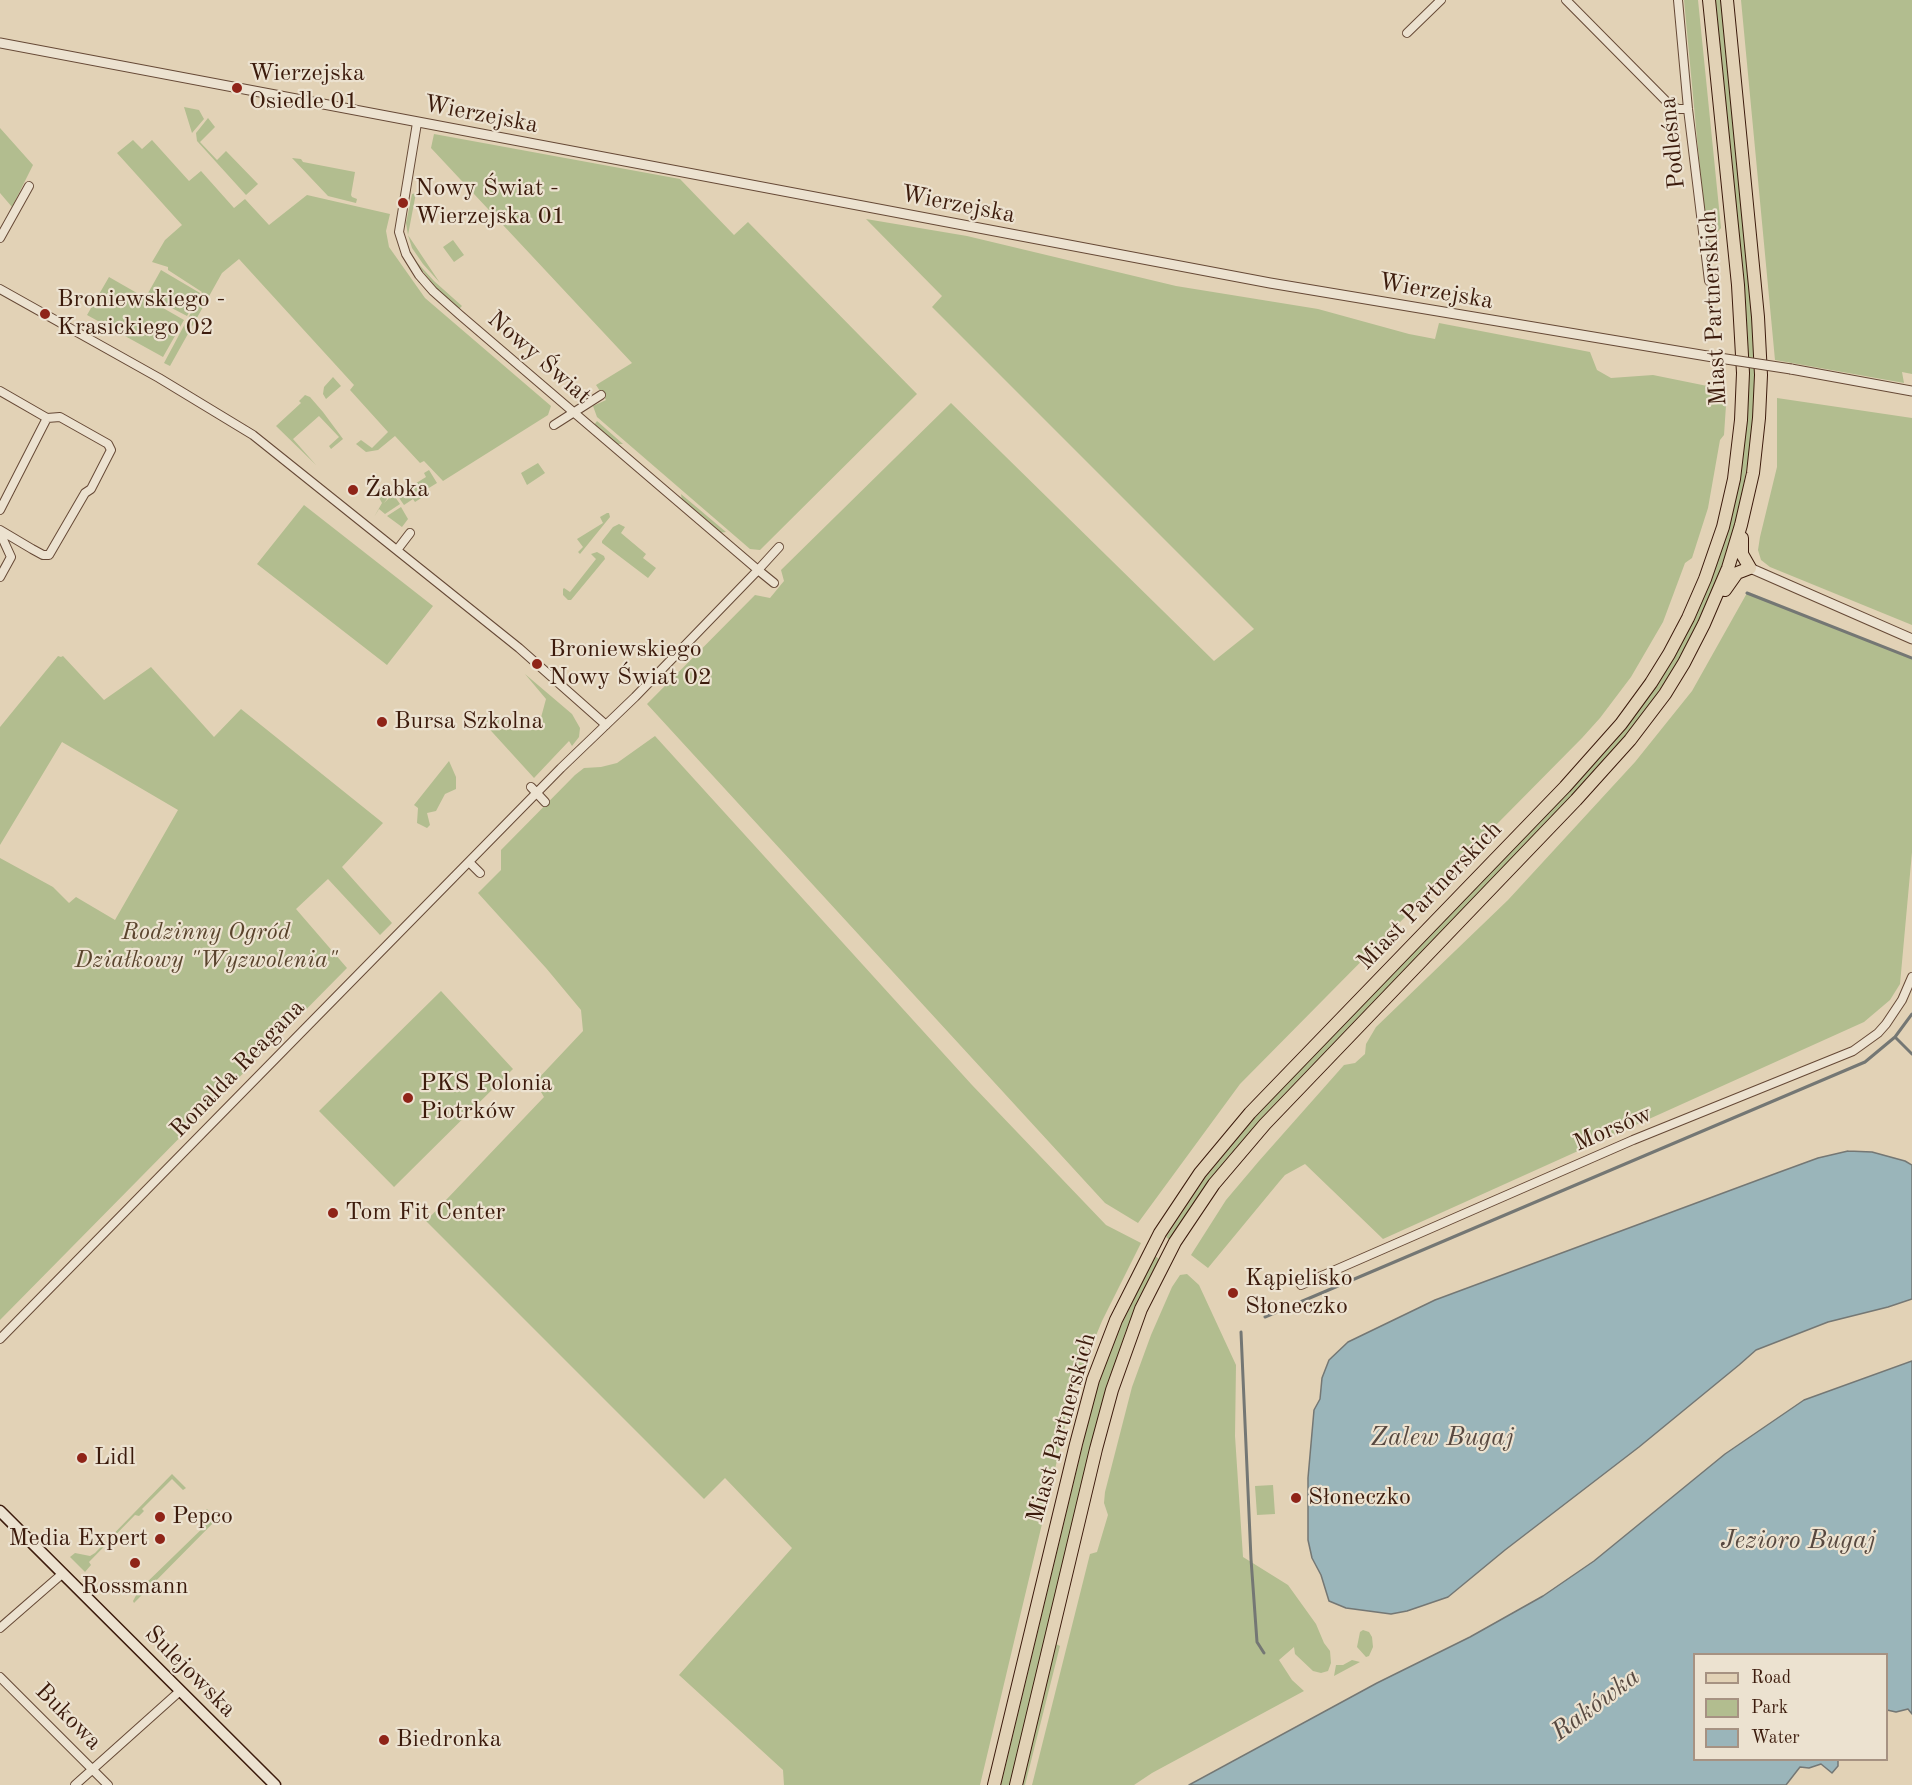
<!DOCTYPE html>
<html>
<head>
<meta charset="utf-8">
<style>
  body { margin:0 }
  #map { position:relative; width:1912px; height:1785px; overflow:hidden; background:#e2d2b6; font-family:"Old Standard TT",serif }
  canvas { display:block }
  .legend { position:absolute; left:1693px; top:1653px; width:195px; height:108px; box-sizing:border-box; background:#ece2d0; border:2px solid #a69282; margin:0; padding:8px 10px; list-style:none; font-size:18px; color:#3c1b0c }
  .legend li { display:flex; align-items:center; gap:12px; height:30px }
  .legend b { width:30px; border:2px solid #a69282 }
</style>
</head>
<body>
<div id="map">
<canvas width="1912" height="1785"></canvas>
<ul class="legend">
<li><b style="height:8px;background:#e2d2b6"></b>Road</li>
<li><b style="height:16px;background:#b2bd8f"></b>Park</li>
<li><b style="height:16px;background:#9ab5ba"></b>Water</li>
</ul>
</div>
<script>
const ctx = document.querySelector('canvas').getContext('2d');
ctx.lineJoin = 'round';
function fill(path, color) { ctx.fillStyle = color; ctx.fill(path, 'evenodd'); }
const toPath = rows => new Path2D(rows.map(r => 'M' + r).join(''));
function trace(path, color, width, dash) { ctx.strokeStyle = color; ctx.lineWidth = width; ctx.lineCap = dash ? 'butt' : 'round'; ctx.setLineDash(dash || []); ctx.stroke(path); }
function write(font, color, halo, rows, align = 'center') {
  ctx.font = font + ' "Old Standard TT",serif'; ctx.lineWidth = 4.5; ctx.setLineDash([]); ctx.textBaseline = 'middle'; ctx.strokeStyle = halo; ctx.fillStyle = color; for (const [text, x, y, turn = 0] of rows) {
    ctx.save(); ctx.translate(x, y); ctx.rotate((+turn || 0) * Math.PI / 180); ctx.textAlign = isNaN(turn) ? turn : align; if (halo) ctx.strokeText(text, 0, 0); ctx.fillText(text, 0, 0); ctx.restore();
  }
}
fill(toPath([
  [1684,0,1698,0,1721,228,1707,244],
  [1715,0,1721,0,1751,300,1755,394,1751,444,1739,509,1727,555,1703,612,1675,667,1637,723,1590,778,1267,1112,1214,1174,1170,1240,1166,1237,1205,1178,1257,1115,1612,745,1661,679,1680,647,1704,597,1713,574,1740,478,1749,384,1748,337],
  [1741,0,1912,0,1912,374,1902,372,1904,383,1775,360],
  [184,107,199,110,204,119,192,133],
  [208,118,215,127,200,142,217,160,226,151,258,184,246,195,197,141,196,133],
  [0,128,33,165,12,207,0,193],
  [434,134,680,179,734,235,748,222,917,394,760,550,750,549,597,417,593,406,606,400,596,385,632,363,431,148],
  [133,140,142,149,152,140,189,181,201,171,234,208,245,199,269,225,307,195,390,214,386,231,389,247,425,298,551,406,548,415,443,481,424,461,420,463,395,436,378,450,366,452,356,444,361,440,372,448,388,432,350,390,354,385,239,259,222,273,170,366,164,363,202,292,168,270,168,267,152,262,165,240,182,225,117,153],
  [292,158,301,159,303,162,355,172,351,195,352,197,357,199,356,203,328,196],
  [416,193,408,235,440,283,423,264,412,248,408,235,406,223,412,194],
  [866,219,967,236,1176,286,1318,309,1409,334,1435,339,1439,323,1590,352,1597,370,1611,378,1653,375,1727,390,1724,435,1720,440,1708,508,1692,558,1685,563,1663,622,1631,677,1600,718,1582,738,1240,1084,1138,1223,1105,1203,647,704,755,595,770,598,784,581,781,570,951,403,1214,661,1254,629,932,307,942,296],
  [453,240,464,255,454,262,443,247],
  [413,258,434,281,462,306,459,309,434,286],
  [161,270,200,293,187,316,147,295],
  [109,277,184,320,163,357,87,315],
  [333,377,341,386,326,399,323,394,324,387],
  [305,395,310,397,323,412,343,439,331,449,329,446,339,437,319,416,293,439,316,465,276,426,301,403,299,401],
  [1777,398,1912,418,1912,625,1770,567,1761,560,1758,550,1760,537,1777,467],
  [597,421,623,444,616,444,594,425],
  [538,463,545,473,527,485,521,473],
  [429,470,437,483,424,491,426,495,415,502,413,499,404,505,397,495,426,477,424,473],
  [382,491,387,499,384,503,393,494,400,504,385,514,379,509,374,517,382,503,377,494],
  [681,494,726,532,719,533,682,501],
  [304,505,433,606,387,665,257,564],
  [401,507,408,519,402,527,387,516],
  [607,513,609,513,610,517,580,554,578,552,583,547,577,539,603,523,600,517],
  [619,524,625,527,621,533,646,554,643,558,656,568,648,578,602,543,602,541,613,527],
  [597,552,604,556,605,559,571,600,568,600,563,595,563,589,564,588,570,592,596,559,591,554],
  [1747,593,1912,658,1912,852,1900,984,1890,1000,1864,1022,1383,1239,1305,1164,1285,1175,1279,1182,1208,1268,1191,1255,1226,1200,1259,1161,1344,1065,1355,1063,1365,1054,1366,1044,1376,1027,1508,900,1635,762,1692,691],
  [58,656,61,657,63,656,104,700,151,667,214,737,241,709,383,823,342,867,392,923,380,935,328,879,296,909,347,968,0,1320,0,858,53,887,69,903,76,897,115,920,178,810,62,742,0,845,0,727],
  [525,674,572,714,580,728,579,737,572,746,569,741,534,778,483,722,492,714,505,721,528,727,539,725,546,699],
  [655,736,972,1085,1106,1225,1141,1243,1102,1321,1074,1389,980,1785,784,1785,783,1770,679,1675,792,1548,725,1478,704,1499,426,1221,544,1097,535,1082,583,1031,581,1010,546,968,478,893,501,870,501,850,575,775,584,768,601,767,617,763],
  [449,761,456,777,456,789,445,794,436,811,427,813,430,825,427,828,417,823,418,808,414,805],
  [441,991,513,1069,394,1187,319,1111],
  [1155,1256,1159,1259,1143,1291,1125,1333,1104,1398,1010,1785,1001,1785,1095,1394,1116,1336],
  [1187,1274,1199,1285,1236,1365,1235,1436,1243,1557,1288,1585,1316,1624,1324,1643,1330,1651,1331,1663,1328,1671,1321,1673,1313,1671,1295,1654,1294,1647,1279,1660,1292,1680,1304,1691,1152,1773,1134,1785,1032,1785,1090,1554,1097,1552,1108,1515,1104,1503,1105,1492,1132,1387,1151,1335,1172,1287,1180,1275],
  [172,1474,186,1488,183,1490,172,1479,142,1509,144,1511,139,1516,135,1515,89,1562,91,1565,85,1572,101,1588,70,1557,75,1553,90,1556,95,1553],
  [1273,1485,1275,1514,1257,1515,1255,1486],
  [207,1509,217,1519,134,1603,133,1601,139,1590,212,1519,205,1511],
  [1363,1630,1369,1632,1372,1637,1373,1647,1369,1656,1366,1657,1357,1647,1360,1632],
  [1056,1644,1060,1646,1025,1785,1022,1785],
  [1352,1660,1360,1662,1334,1676,1336,1665,1343,1665]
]), '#b2bd8f');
const water = toPath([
  [1848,1151,1872,1152,1905,1161,1912,1165,1912,1299,1888,1307,1828,1322,1756,1350,1739,1365,1639,1447,1505,1550,1448,1597,1407,1611,1391,1614,1346,1608,1329,1601,1321,1575,1312,1558,1308,1540,1308,1478,1314,1410,1320,1399,1322,1378,1329,1360,1348,1342,1435,1300,1777,1173,1818,1158,1848,1151],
  [1912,1361,1912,1714,1908,1709,1896,1712,1887,1710,1886,1654,1694,1654,1694,1760,1838,1760,1838,1766,1832,1773,1821,1764,1809,1768,1800,1767,1786,1785,1189,1785,1377,1683,1470,1637,1543,1596,1594,1561,1725,1454,1804,1400,1912,1361]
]);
fill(water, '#9ab5ba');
trace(water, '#747774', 1.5);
trace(toPath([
  [1747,593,1912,658],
  [1895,1037,1912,1014],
  [1265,1317,1865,1062,1895,1037,1912,1054],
  [1241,1332,1251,1559,1257,1642,1264,1653]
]), '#747774', 3);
const minor = toPath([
  [1566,0,1668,103,1678,109,1688,109],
  [1678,0,1688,109,1709,281],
  [1407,33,1441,0],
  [0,238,29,186],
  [0,289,159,378,253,435,519,648,606,725],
  [0,391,47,418,60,417,108,444,111,450,91,489,85,493,49,555,43,555,32,549,0,530],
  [554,425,601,395],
  [0,510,47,418],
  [0,533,11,557,0,577],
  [397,550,410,533],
  [774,583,758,570,779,547],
  [531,787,545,802],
  [469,862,480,873],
  [1301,1285,1633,1140,1853,1051,1878,1033,1886,1024,1902,1000,1912,977],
  [0,1339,561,768,635,697,758,570,460,315,433,291,419,275,406,254,399,232,417,123],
  [0,1628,62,1574],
  [0,1677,108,1785],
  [75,1785,180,1691]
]);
const tertiary = toPath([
  [0,43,1270,283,1713,357],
  [1791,369,1912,391],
  [1750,568,1912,639]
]);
const secondary = toPath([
  [0,1511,275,1785]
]);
const primary = toPath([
  [1725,590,1737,573,1750,568,1742,554,1742,538],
  [994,1785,1076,1444,1093,1380,1116,1320,1160,1233,1200,1173,1250,1113,1565,787,1621,724,1651,683,1669,654,1688,618,1705,579,1723,527,1734,479,1741,420,1743,373,1738,285,1709,0],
  [1016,1785,1096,1449,1112,1390,1141,1309,1175,1242,1214,1184,1265,1124,1576,800,1630,740,1665,694,1684,663,1704,624,1728,568,1741,525,1753,473,1759,418,1761,375,1758,317,1727,0]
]);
trace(minor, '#664936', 10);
trace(tertiary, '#664936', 11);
trace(secondary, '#3c1b0c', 13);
trace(primary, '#3c1b0c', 14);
trace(minor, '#ece2d0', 8);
trace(tertiary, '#ece2d0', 9);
trace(secondary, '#ece2d0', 10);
trace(primary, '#e2d2b6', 12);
const tertiaryBridge = toPath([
  [1713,357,1791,369]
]);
trace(tertiaryBridge, '#664936', 11, []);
trace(tertiaryBridge, '#ece2d0', 9);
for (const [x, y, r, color] of [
  [237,88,6,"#8f2418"],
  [403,203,6,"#8f2418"],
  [45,314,6,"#8f2418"],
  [353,490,6,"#8f2418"],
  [537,664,6,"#8f2418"],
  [382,722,6,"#8f2418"],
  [408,1098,6,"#8f2418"],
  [333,1213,6,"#8f2418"],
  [1233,1293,6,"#8f2418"],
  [82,1458,6,"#8f2418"],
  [1296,1498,6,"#8f2418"],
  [160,1517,6,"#8f2418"],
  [160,1539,6,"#8f2418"],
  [135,1563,6,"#8f2418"],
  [384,1740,6,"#8f2418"]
]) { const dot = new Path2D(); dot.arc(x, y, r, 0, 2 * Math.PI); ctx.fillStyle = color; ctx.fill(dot); trace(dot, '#ece2d0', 2); }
write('24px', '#3c1b0c', '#ece2d0', [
  ["Wierzejska",249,74],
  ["Osiedle 01",249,102],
  ["Nowy Świat -",415,189],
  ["Wierzejska 01",415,217],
  ["Broniewskiego -",57,300],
  ["Krasickiego 02",57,328],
  ["Żabka",365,490],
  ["Broniewskiego",549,650],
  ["Nowy Świat 02",549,678],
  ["Bursa Szkolna",394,722],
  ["PKS Polonia",420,1084],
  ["Piotrków",420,1112],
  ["Tom Fit Center",345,1213],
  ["Kąpielisko",1245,1279],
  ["Słoneczko",1245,1307],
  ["Lidl",94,1458],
  ["Słoneczko",1308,1498],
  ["Pepco",172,1517],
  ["Media Expert",148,1539,"right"],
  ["Rossmann",135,1587,"center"],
  ["Biedronka",396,1740]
], 'left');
write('24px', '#3c1b0c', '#ece2d0', [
  ["Wierzejska",481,115,11],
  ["Podleśna",1673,143,-96],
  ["Wierzejska",958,205,11],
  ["Wierzejska",1436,292,10],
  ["Miast Partnerskich",1714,308,-93],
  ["Nowy Świat",539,358,41],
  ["Miast Partnerskich",1430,896,-46],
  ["Ronalda Reagana",238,1069,-46],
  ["Morsów",1613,1129,-23],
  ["Miast Partnerskich",1062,1428,-74],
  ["Sulejowska",190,1672,45],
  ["Bukowa",68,1717,45]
]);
write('italic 24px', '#5a442d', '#ece2d0', [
  ["Rodzinny Ogród",206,933],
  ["Działkowy \"Wyzwolenia\"",206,961]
]);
write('italic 26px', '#584940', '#ece2d0', [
  ["Zalew Bugaj",1442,1438],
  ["Jezioro Bugaj",1798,1541],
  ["Rakówka",1596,1705,-37]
]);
</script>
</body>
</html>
